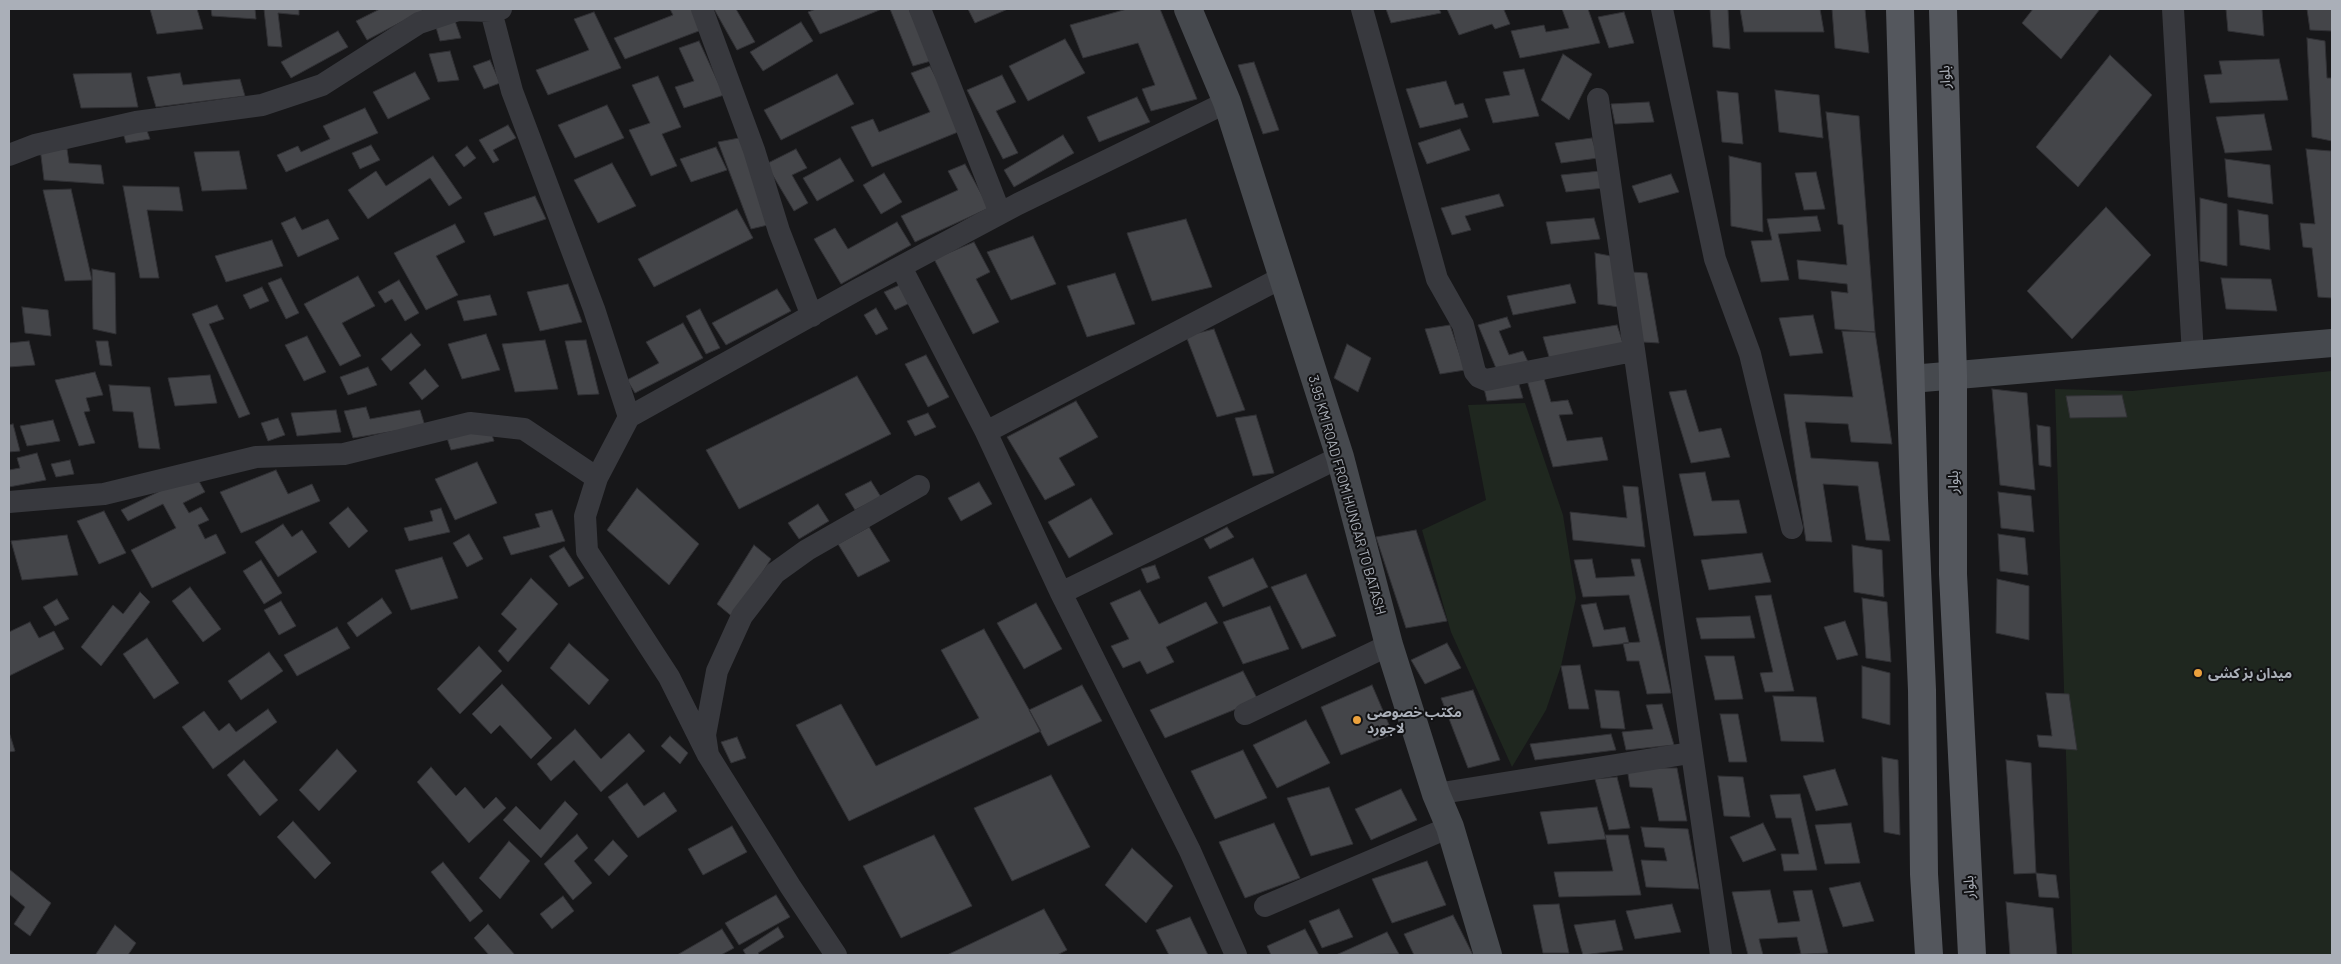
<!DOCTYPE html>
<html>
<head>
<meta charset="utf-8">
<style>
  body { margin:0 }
  #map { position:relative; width:2341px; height:964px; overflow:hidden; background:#171719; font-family:Barlow,sans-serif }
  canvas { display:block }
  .frame { position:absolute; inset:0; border:10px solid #aaafb8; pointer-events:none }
</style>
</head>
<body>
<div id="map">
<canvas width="2341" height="964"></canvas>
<div class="frame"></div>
</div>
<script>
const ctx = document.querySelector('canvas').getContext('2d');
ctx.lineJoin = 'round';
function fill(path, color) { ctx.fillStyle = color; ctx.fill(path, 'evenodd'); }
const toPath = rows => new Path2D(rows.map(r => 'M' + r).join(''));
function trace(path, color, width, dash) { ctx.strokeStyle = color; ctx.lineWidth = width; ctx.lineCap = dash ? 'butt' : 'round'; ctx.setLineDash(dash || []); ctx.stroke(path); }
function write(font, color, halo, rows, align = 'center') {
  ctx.font = font + ' Barlow,"Noto Sans Arabic",sans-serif'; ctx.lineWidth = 4; ctx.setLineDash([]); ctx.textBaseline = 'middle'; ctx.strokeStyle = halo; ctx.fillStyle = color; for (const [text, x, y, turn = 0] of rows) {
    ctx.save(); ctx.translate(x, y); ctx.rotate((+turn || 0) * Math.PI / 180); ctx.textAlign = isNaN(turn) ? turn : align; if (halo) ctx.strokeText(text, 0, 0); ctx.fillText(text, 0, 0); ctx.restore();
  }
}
fill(toPath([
  [2332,371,2332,955,2072,955,2055,389,2132,391],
  [1525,403,1563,515,1576,598,1561,666,1546,710,1512,767,1451,632,1422,530,1486,500,1468,405]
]), '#1f271f');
const building = toPath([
  [150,9,197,9,203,29,157,34,150,9],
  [211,9,255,9,256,19,212,16,211,9],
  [264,9,299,9,299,15,278,13,282,47,268,46,264,9],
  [380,9,426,9,367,40,356,21,380,9],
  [670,9,694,9,704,29,625,59,614,38,673,15,670,9],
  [714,9,736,9,755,42,737,50,714,9],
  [816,9,882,9,820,34,808,12,816,9],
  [890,9,909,9,931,61,913,66,890,9],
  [968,9,1008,9,975,23,968,9],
  [1127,9,1160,9,1197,99,1151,111,1142,89,1155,85,1138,43,1083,58,1070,25,1127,9],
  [1386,9,1439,9,1441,13,1391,23,1386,9],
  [1447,9,1509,9,1504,10,1510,24,1495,29,1492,24,1459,35,1447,9],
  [1562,9,1588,9,1600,43,1520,58,1511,31,1544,25,1546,32,1569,28,1562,9],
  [1710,9,1728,9,1730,49,1713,47,1710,9],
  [1740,9,1820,9,1824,32,1744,32,1740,9],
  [1832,9,1865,9,1869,53,1835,48,1832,9],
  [2033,9,2100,9,2061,59,2022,23,2033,9],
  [2226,9,2262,9,2264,36,2228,31,2226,9],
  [2307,9,2332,9,2332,31,2310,30,2307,9],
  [594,12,621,68,548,95,536,70,589,50,574,19,594,12],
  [1624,12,1634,43,1609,48,1598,17,1624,12],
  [455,21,461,38,440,41,435,24,455,21],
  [801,22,813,41,763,71,750,52,801,22],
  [338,31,348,47,291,78,281,62,338,31],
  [2307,38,2325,41,2327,78,2332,78,2332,141,2312,137,2307,38],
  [1065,39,1085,73,1028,101,1009,66,1065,39],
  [699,41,724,95,684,108,675,87,694,81,679,48,699,41],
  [450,51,459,80,438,82,429,54,450,51],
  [1563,54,1592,74,1569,120,1541,100,1563,54],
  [2110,55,2152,95,2078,187,2036,147,2110,55],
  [2279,59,2288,100,2210,103,2204,75,2222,74,2219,61,2279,59],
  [490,60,500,83,484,89,473,66,490,60],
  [1254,62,1279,130,1263,134,1238,65,1254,62],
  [930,66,963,130,872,167,851,127,873,119,879,132,930,112,911,73,930,66],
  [1524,69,1539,116,1493,123,1485,99,1510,95,1503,72,1524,69],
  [415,72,430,99,388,119,373,92,415,72],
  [131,73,138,107,81,108,73,74,131,73],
  [180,73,183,85,240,79,245,96,156,107,147,77,180,73],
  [837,74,854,104,781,140,764,110,837,74],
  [1002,75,1016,102,996,111,1018,153,1003,159,967,90,1002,75],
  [658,76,681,127,662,134,677,166,651,176,629,130,650,123,632,85,658,76],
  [1446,81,1455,105,1463,103,1468,117,1420,128,1406,89,1446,81],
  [1775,90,1819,95,1823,138,1779,132,1775,90],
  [1717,91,1738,93,1743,144,1722,142,1717,91],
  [1137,97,1150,122,1099,142,1087,117,1137,97],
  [1649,102,1654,122,1615,124,1611,104,1649,102],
  [607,105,624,138,575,158,558,125,607,105],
  [365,108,378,133,286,172,277,155,298,146,301,152,330,139,323,126,365,108],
  [1826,112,1859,116,1875,332,1835,329,1831,291,1848,293,1847,284,1799,279,1797,260,1847,265,1843,225,1838,224,1826,112],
  [2264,114,2272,150,2225,153,2216,117,2264,114],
  [508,125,516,138,493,150,499,160,493,163,479,140,508,125],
  [146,128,150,139,126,143,123,133,146,128],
  [1460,129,1470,150,1427,164,1418,143,1460,129],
  [1063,135,1074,153,1014,187,1004,170,1063,135],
  [739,138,772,224,751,229,718,142,739,138],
  [1592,138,1598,158,1561,163,1555,143,1592,138],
  [371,145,380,160,360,169,352,153,371,145],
  [467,146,476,158,464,167,455,155,467,146],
  [716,147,727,170,691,182,680,159,716,147],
  [40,148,67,149,69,163,101,165,104,184,44,180,40,148],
  [796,149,807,168,792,175,808,203,794,211,766,164,796,149],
  [2306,149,2331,151,2332,298,2318,297,2312,248,2303,247,2300,223,2315,224,2306,149],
  [239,151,247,189,202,191,194,152,239,151],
  [433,156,462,198,449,206,430,178,368,219,348,190,376,171,386,186,433,156],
  [1729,156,1761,163,1763,232,1731,226,1729,156],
  [840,158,854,181,817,201,803,178,840,158],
  [2225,159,2270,165,2273,204,2228,197,2225,159],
  [612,163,636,206,598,223,574,180,612,163],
  [965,164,989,208,915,242,901,216,958,190,948,171,965,164],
  [1600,171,1604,188,1566,192,1561,175,1600,171],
  [1816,172,1825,209,1804,210,1795,173,1816,172],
  [884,173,902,202,881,214,863,185,884,173],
  [1671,174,1679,192,1639,203,1632,186,1671,174],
  [123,186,179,187,183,211,147,210,159,278,140,278,123,186],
  [71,189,92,280,65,281,43,190,71,189],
  [1499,194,1504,206,1465,216,1471,230,1452,235,1441,208,1499,194],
  [535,196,546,219,494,236,484,213,535,196],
  [2200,198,2227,204,2227,266,2200,261,2200,198],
  [2106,207,2151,255,2072,339,2027,291,2106,207],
  [737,209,753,238,654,287,638,259,737,209],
  [2238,210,2268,215,2270,250,2240,245,2238,210],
  [1817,216,1821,231,1778,234,1789,280,1761,282,1751,241,1772,240,1767,219,1817,216],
  [295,217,302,230,328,219,339,239,298,257,281,223,295,217],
  [1594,218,1600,239,1551,244,1546,222,1594,218],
  [1186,219,1212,287,1152,301,1127,233,1186,219],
  [897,222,911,245,841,284,814,239,835,228,848,249,897,222],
  [455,224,465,242,436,256,458,295,426,310,394,253,455,224],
  [1033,236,1056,284,1011,300,987,252,1033,236],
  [272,240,283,266,226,282,215,256,272,240],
  [974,242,990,272,976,279,999,322,973,334,934,259,974,242],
  [1595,253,1616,257,1619,307,1598,304,1595,253],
  [92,269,115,273,116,334,93,329,92,269],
  [1631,272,1647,273,1659,343,1642,342,1631,272],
  [1115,273,1135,324,1087,337,1067,286,1115,273],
  [358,276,375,306,342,323,361,356,340,366,304,304,358,276],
  [281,278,299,313,286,319,268,283,281,278],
  [2221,278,2271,279,2277,311,2226,309,2221,278],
  [399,280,419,313,405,321,392,299,385,303,378,292,399,280],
  [568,284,582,322,540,331,527,292,568,284],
  [902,284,912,302,895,310,884,292,902,284],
  [1570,284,1576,303,1513,315,1507,296,1570,284],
  [262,287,269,301,250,309,243,295,262,287],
  [777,289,791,311,726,345,712,323,777,289],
  [490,295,497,315,464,321,457,301,490,295],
  [217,305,224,319,209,324,250,414,239,418,192,314,217,305],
  [22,307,48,310,51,336,25,333,22,307],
  [876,308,888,329,876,335,864,315,876,308],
  [700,309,720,348,706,354,686,316,700,309],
  [1813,315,1823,353,1790,356,1779,318,1813,315],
  [1507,317,1511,327,1499,331,1509,355,1523,351,1529,364,1498,373,1478,325,1507,317],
  [683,323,703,358,635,393,627,380,659,363,646,342,683,323],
  [1450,325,1465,370,1440,374,1425,329,1450,325],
  [1617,325,1625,349,1550,360,1543,337,1617,325],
  [1214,329,1245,410,1217,417,1186,336,1214,329],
  [1842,331,1875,332,1892,444,1851,442,1848,424,1805,422,1811,458,1878,462,1890,541,1866,540,1858,486,1823,484,1832,542,1806,541,1784,394,1853,397,1842,331],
  [411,333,421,345,391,371,381,359,411,333],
  [486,334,500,370,462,379,448,344,486,334],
  [307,336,326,372,304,381,285,345,307,336],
  [545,340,558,389,515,392,502,344,545,340],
  [586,340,599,394,578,395,565,341,586,340],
  [29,341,35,365,9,367,9,343,29,341],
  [96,341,108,341,112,366,100,365,96,341],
  [1347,344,1371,358,1358,392,1334,378,1347,344],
  [926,355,949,397,928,407,905,364,926,355],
  [368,367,377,385,348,395,340,377,368,367],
  [425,369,439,386,422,400,409,383,425,369],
  [95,372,103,395,86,398,90,411,84,412,95,443,79,446,55,380,95,372],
  [210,375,217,403,175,406,168,378,210,375],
  [1543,375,1551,402,1568,400,1573,414,1559,415,1567,441,1602,437,1608,460,1553,467,1526,377,1543,375],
  [857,376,891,434,739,509,706,450,857,376],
  [1518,381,1523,398,1487,401,1483,384,1518,381],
  [109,385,150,387,160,449,139,448,133,412,113,411,109,385],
  [1992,389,2027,393,2035,490,2000,485,1992,389],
  [1686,390,1699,432,1721,428,1730,457,1691,463,1669,392,1686,390],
  [2122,395,2127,417,2070,418,2066,396,2122,395],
  [1076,401,1098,437,1059,458,1075,485,1045,500,1007,437,1076,401],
  [366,407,370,419,420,410,425,426,353,438,344,411,366,407],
  [336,410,341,432,297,436,291,413,336,410],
  [928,413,936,427,915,436,907,421,928,413],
  [1256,415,1274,473,1253,476,1235,418,1256,415],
  [278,418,285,435,268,441,261,423,278,418],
  [53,420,60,441,27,446,20,426,53,420],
  [13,424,20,451,9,452,9,425,13,424],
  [2037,425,2050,427,2051,467,2039,465,2037,425],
  [490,429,494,441,451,450,447,438,490,429],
  [37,453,46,480,9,487,9,470,20,468,17,458,37,453],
  [70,460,74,474,56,477,51,464,70,460],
  [477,462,497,503,455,520,435,479,477,462],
  [276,470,288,494,312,484,320,501,241,533,220,492,276,470],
  [1705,472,1712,501,1739,500,1747,533,1694,536,1679,474,1705,472],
  [195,474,205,492,183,503,189,513,201,507,209,520,198,525,205,539,216,534,226,553,152,588,131,550,176,528,163,504,128,521,121,510,195,474],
  [871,481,881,497,855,510,845,494,871,481],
  [979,482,992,504,961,521,948,498,979,482],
  [1623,486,1638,487,1645,547,1573,540,1570,512,1627,518,1623,486],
  [637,488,699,544,669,585,607,530,637,488],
  [1998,492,2031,496,2034,532,2001,528,1998,492],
  [1091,498,1113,534,1069,558,1048,522,1091,498],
  [818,504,829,521,799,539,788,523,818,504],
  [348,507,368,531,349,548,329,523,348,507],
  [441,508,450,532,409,541,404,528,433,521,430,511,441,508],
  [552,510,565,541,511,555,503,537,540,527,535,514,552,510],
  [104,511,126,553,99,564,77,521,104,511],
  [283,524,292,537,302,530,317,552,278,577,255,542,283,524],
  [869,527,890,561,858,577,838,544,869,527],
  [1227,527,1234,537,1210,549,1204,539,1227,527],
  [1416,530,1447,621,1406,628,1376,537,1416,530],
  [469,534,483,559,467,567,453,543,469,534],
  [1998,534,2025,538,2028,575,2000,571,1998,534],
  [67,535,78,575,22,580,11,541,67,535],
  [754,545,771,559,734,618,717,604,754,545],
  [1852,545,1882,550,1884,597,1854,592,1852,545],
  [564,547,584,578,569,587,549,556,564,547],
  [1762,553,1771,582,1709,590,1701,560,1762,553],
  [442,557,458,598,411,610,395,570,442,557],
  [1253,558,1268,587,1223,607,1208,577,1253,558],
  [1592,559,1596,578,1635,576,1631,559,1640,559,1671,693,1647,694,1639,661,1627,661,1623,643,1640,642,1629,595,1583,597,1574,560,1592,559],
  [261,560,282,593,264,604,243,571,261,560],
  [1155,565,1160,578,1147,583,1141,569,1155,565],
  [1306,574,1336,636,1302,649,1271,587,1306,574],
  [531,578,558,604,508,662,498,651,517,629,501,614,531,578],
  [1997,579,2029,586,2029,640,1996,633,1997,579],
  [190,587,221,629,203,642,172,601,190,587],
  [1140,590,1159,624,1206,602,1218,623,1166,647,1174,662,1147,674,1140,661,1123,668,1111,646,1129,639,1110,603,1140,590],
  [140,592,150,602,101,666,81,647,113,605,123,614,140,592],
  [1771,595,1794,691,1765,692,1760,673,1773,672,1755,596,1771,595],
  [382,598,392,613,357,637,347,623,382,598],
  [1862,598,1887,602,1891,662,1866,658,1862,598],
  [57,599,69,619,55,626,43,607,57,599],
  [281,601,296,626,279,635,264,610,281,601],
  [1036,603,1062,649,1024,669,997,623,1036,603],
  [1596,603,1604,630,1625,627,1629,643,1593,647,1581,605,1596,603],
  [1270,606,1289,649,1243,664,1223,622,1270,606],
  [1750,616,1755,638,1701,639,1696,618,1750,616],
  [1845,621,1858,655,1837,660,1824,627,1845,621],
  [30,622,39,638,54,631,64,649,9,676,9,632,30,622],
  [337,627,350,648,297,676,284,655,337,627],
  [984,629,1041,731,849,821,796,725,841,704,876,766,979,718,941,650,984,629],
  [147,638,179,683,154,699,123,654,147,638],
  [569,643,609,680,589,705,550,668,569,643],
  [1447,643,1461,668,1425,684,1411,660,1447,643],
  [479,646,502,671,460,714,437,689,479,646],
  [269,652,283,671,241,700,228,681,269,652],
  [1705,656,1734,656,1743,699,1715,700,1705,656],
  [1580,665,1589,709,1569,709,1561,666,1580,665],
  [1862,666,1890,673,1890,725,1862,718,1862,666],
  [1243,671,1258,700,1165,738,1150,710,1243,671],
  [502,684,552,738,531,759,500,725,491,734,472,714,502,684],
  [1082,685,1102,721,1048,746,1029,710,1082,685],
  [1372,685,1393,734,1341,755,1321,707,1372,685],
  [1473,690,1500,760,1468,768,1441,698,1473,690],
  [1595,690,1619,691,1625,729,1601,728,1595,690],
  [2046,693,2069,694,2077,750,2039,747,2037,735,2052,736,2046,693],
  [1773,696,1816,697,1824,742,1781,741,1773,696],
  [1662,704,1674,745,1626,750,1622,732,1653,729,1646,705,1662,704],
  [268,709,277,722,213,769,182,727,204,711,219,731,229,723,236,732,268,709],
  [1720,714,1738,714,1747,762,1729,762,1720,714],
  [1306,720,1330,763,1277,788,1253,745,1306,720],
  [575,729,601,759,629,733,645,751,601,792,574,760,551,781,537,764,575,729],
  [9,732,15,751,9,752,9,732],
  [1611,734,1616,750,1535,760,1530,744,1611,734],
  [670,736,688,753,680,764,661,746,670,736],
  [737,737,746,758,731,763,721,742,737,737],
  [337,749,357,771,319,811,299,790,337,749],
  [1243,750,1267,798,1215,819,1191,771,1243,750],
  [1882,757,1898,760,1900,835,1884,832,1882,757],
  [244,760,278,800,260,816,227,775,244,760],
  [2006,760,2031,763,2036,873,2014,874,2006,760],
  [431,767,456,796,465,787,484,809,496,797,506,808,469,843,417,782,431,767],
  [1627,768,1677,768,1687,821,1659,821,1652,788,1630,787,1627,768],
  [1835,769,1848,805,1816,811,1803,776,1835,769],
  [1051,775,1090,847,1012,881,974,808,1051,775],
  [1718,776,1743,777,1750,817,1724,816,1718,776],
  [1617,777,1630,828,1609,830,1595,779,1617,777],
  [627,783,644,806,664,792,677,811,638,838,608,797,627,783],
  [1329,787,1353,844,1311,856,1287,798,1329,787],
  [1401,789,1417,820,1371,840,1355,809,1401,789],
  [1800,794,1817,870,1784,871,1781,854,1799,854,1791,818,1776,818,1770,795,1800,794],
  [565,801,578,814,541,858,503,820,516,806,540,830,565,801],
  [1597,807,1606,839,1548,844,1540,812,1597,807],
  [293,821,331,863,315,879,277,837,293,821],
  [1274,823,1300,878,1245,898,1219,842,1274,823],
  [1763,823,1776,850,1743,862,1730,837,1763,823],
  [1851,823,1860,863,1825,864,1815,825,1851,823],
  [732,826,747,852,703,875,688,849,732,826],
  [1641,827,1688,829,1699,889,1646,887,1641,860,1667,861,1664,848,1645,847,1641,827],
  [577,834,588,848,574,861,592,883,573,900,544,864,577,834],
  [934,835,972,906,901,938,863,866,934,835],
  [1605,835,1628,835,1641,895,1559,897,1554,872,1613,871,1605,835],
  [613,840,628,856,609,876,594,860,613,840],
  [509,841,530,861,500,899,479,878,509,841],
  [1132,848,1173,886,1146,923,1105,885,1132,848],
  [1427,861,1446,905,1392,923,1372,879,1427,861],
  [443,862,483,911,470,922,431,872,443,862],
  [9,869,51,903,30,936,14,924,25,907,9,894,9,869],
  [2036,873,2056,875,2059,898,2039,897,2036,873],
  [1860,882,1874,921,1843,927,1829,888,1860,882],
  [1770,890,1778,923,1800,921,1793,891,1812,890,1828,953,1786,955,1801,954,1797,937,1759,939,1763,955,1748,955,1732,892,1770,890],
  [776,895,790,917,739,945,725,923,776,895],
  [563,896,574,911,552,929,540,914,563,896],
  [2006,902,2053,908,2057,955,2010,955,2006,902],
  [1559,904,1569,953,1543,953,1533,905,1559,904],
  [1672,904,1681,932,1635,939,1626,911,1672,904],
  [1044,909,1067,950,1057,955,947,955,1044,909],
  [1339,909,1353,937,1322,948,1309,921,1339,909],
  [1453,915,1473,955,1414,955,1404,934,1453,915],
  [1190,917,1208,955,1169,955,1156,930,1190,917],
  [1615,920,1623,950,1583,955,1574,925,1615,920],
  [488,924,515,955,489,955,474,938,488,924],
  [115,925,136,943,128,955,98,955,96,954,115,925],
  [778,927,784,937,758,953,760,955,746,955,743,950,778,927],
  [722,929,734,948,721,955,677,955,722,929],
  [1305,929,1319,955,1271,955,1267,946,1305,929],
  [1387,932,1399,954,1336,955,1387,932]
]);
fill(building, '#444549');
trace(building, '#313135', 1);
trace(toPath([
  [702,9,754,150,779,231,812,316],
  [920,9,1000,213],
  [1362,9,1437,279,1463,325,1475,372,1479,377,1486,380,1633,351],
  [1662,9,1715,259,1750,354,1792,528],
  [2173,9,2193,355],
  [491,11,512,91,594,309,629,417,597,478,585,516,587,551,669,677,708,755],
  [1598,99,1721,955],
  [9,155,35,145,136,122,262,105,322,85,419,23,458,10,491,11,501,9],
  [901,267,986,432,1061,593,1190,851,1236,955],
  [629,417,857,290,1018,204,1227,102],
  [986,432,1283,277],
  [9,502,104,494,256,457,344,454,470,423,524,429,597,478],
  [1061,593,1340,457],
  [1245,714,1389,645],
  [1436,794,1690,753],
  [1265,906,1450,827],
  [836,955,790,886,708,755,705,735,717,671,742,616,775,573,807,550,919,486]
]), '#38393e', 22);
trace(toPath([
  [1188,9,1227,102,1340,457,1389,645,1436,794,1450,827,1488,955],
  [1911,379,2332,343]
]), '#46494e', 28);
trace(toPath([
  [1900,9,1914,498,1922,690,1924,874,1929,955],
  [1943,9,1953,376,1953,574,1972,955]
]), '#54575d', 28);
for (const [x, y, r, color] of [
  [2198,673,5,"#eba13d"],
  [1357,720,5,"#eba13d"]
]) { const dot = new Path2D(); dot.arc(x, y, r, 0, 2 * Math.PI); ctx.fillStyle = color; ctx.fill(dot); trace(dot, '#121214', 2); }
write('14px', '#aaafb8', '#121214', [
  ["بلوار",1945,77,-92],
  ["بلوار",1953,482,-90],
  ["3.95 KM ROAD FROM HUNGAR TO BATASH",1347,495,74],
  ["بلوار",1969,887,-93]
]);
write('bold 14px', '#aaafb8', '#121214', [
  ["میدان بز کشی",2208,673],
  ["مکتب خصوصی",1367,712],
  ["لاجورد",1367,728]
], 'left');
</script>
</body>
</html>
